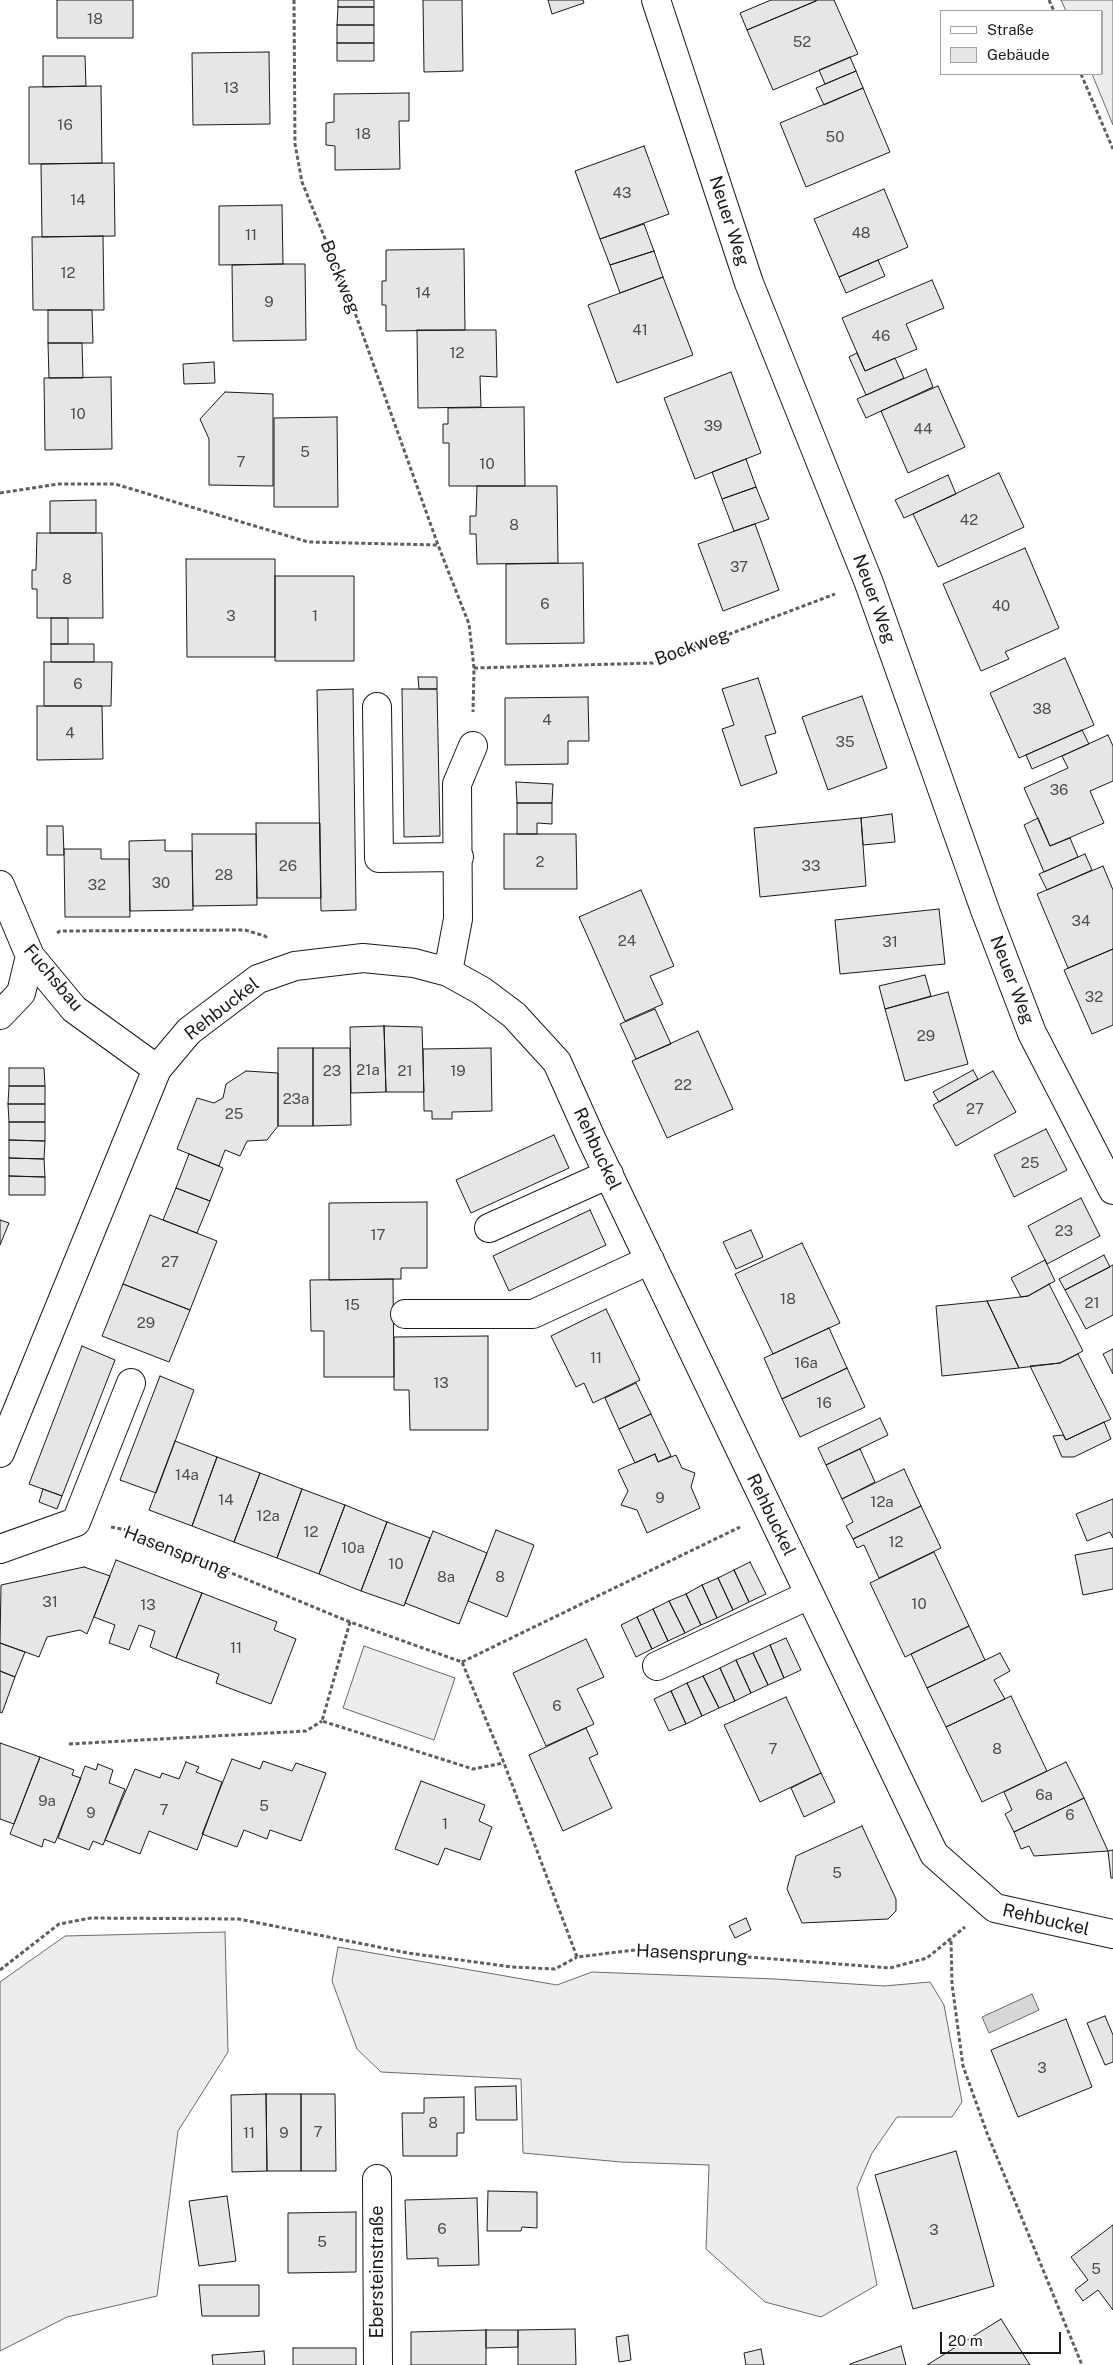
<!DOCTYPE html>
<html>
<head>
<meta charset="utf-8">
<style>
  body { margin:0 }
  #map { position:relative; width:1113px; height:2365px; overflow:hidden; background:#fff; font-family:"Public Sans",sans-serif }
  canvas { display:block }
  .legend { position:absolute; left:940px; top:10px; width:162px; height:65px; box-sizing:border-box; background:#fff; border:1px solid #a3a3a3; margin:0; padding:6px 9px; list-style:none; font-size:15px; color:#1a1a1a }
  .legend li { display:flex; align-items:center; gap:10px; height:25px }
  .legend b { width:25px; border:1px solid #a3a3a3 }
  .scale { position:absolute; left:940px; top:2332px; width:121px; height:22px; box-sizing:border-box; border:2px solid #1a1a1a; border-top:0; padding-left:6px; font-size:15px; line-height:18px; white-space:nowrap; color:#1a1a1a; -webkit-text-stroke:4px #fff; paint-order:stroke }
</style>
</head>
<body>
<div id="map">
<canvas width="1113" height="2365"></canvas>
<ul class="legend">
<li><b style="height:6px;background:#fff"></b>Straße</li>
<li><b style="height:14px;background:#e6e6e6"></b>Gebäude</li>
</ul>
<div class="scale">20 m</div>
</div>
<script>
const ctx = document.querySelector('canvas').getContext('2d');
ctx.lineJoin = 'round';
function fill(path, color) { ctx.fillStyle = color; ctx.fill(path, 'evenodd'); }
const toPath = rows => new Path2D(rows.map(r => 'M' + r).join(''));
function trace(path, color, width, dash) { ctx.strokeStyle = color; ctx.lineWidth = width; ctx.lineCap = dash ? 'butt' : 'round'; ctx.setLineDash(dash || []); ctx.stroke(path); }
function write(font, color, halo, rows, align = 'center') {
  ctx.font = font + ' "Public Sans",sans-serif'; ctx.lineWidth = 4; ctx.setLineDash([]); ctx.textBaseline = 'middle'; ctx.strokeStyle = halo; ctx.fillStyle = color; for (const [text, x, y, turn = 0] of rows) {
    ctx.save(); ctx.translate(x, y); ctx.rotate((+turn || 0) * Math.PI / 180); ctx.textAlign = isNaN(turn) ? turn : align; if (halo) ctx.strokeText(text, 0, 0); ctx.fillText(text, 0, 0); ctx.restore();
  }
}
const built = toPath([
  [1061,0,1113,0,1113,125,1092,74,1102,74,1102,11,1066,11,1061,0],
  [364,1646,455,1678,434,1740,343,1708,364,1646],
  [225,1932,228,2052,178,2131,157,2296,67,2317,0,2351,0,1982,65,1936,225,1932],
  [338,1947,557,1985,592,1972,775,1979,884,1986,930,1982,944,2005,962,2102,952,2117,897,2117,872,2153,857,2188,877,2285,821,2317,765,2302,706,2249,709,2165,621,2162,523,2153,521,2079,381,2072,357,2049,332,1981,338,1947]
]);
fill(built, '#ededed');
trace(built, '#6a6a6a', 1);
const water = toPath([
  [1032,1994,1039,2010,989,2033,982,2017,1032,1994]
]);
fill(water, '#d7d7d7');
trace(water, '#6a6a6a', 1);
const building = toPath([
  [57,0,133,0,133,38,57,38,57,0],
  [338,0,374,0,374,7,338,7,338,0],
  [423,0,462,0,463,71,424,72,423,0],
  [548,0,583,0,584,3,552,14,548,0],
  [771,0,815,0,816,1,747,30,740,13,771,0],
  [834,0,858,54,773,90,747,30,818,0,834,0],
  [338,7,374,7,374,25,337,25,338,7],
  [337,25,374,25,374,43,337,43,337,25],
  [337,43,374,43,374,61,337,61,337,43],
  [269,52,270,124,193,125,192,53,269,52],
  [43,56,85,56,86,86,43,87,43,56],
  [850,57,856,71,825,84,819,70,850,57],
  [856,71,863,88,824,105,816,88,856,71],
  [101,86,102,163,29,164,29,87,101,86],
  [863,88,890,152,806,187,780,123,863,88],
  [409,93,409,121,399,121,400,169,335,170,335,146,326,145,326,123,334,122,334,94,409,93],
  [644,146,669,214,600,239,575,171,644,146],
  [114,163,115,236,42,237,41,164,114,163],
  [884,189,908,247,839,277,814,219,884,189],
  [282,205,283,264,219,265,219,206,282,205],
  [644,224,654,251,610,265,600,239,644,224],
  [103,236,104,310,33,310,32,237,103,236],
  [464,249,465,330,386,331,386,305,382,305,382,281,386,281,386,250,464,249],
  [654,251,663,277,620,293,610,265,654,251],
  [878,260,885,276,846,293,839,277,878,260],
  [283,264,305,264,306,340,233,341,232,265,283,264],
  [663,277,693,355,617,383,588,305,663,277],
  [932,280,944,308,906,324,917,349,865,371,842,318,932,280],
  [48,310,92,310,93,343,48,343,48,310],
  [417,330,496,330,497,377,480,376,481,407,418,408,417,330],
  [48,343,82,343,83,378,49,378,48,343],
  [857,353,865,371,895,358,904,378,866,395,849,357,857,353],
  [214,362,215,383,184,384,183,364,214,362],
  [926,369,933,387,866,418,857,399,926,369],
  [731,372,761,453,695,479,664,398,731,372],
  [111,377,112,449,45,450,44,378,111,377],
  [938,386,965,447,908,473,881,411,938,386],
  [225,392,273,394,273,486,209,485,209,439,200,419,225,392],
  [524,407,525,486,449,486,449,443,443,443,443,424,448,424,448,408,524,407],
  [337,417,338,507,274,507,274,418,337,417],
  [746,459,756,487,722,499,712,472,746,459],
  [999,473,1024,527,938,567,913,514,999,473],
  [948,475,956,494,904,518,895,500,948,475],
  [477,486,557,486,558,563,477,564,476,534,470,534,470,516,476,516,477,486],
  [756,487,769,519,734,531,722,499,756,487],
  [96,500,96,533,50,533,50,501,96,500],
  [755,524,779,590,723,611,698,544,755,524],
  [37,533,102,533,103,618,37,618,37,589,32,589,32,570,36,570,37,533],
  [1025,548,1059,628,1005,652,1009,659,981,671,943,584,1025,548],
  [186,559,275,559,275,657,187,657,186,559],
  [583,563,584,643,506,644,506,564,583,563],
  [275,576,354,576,354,661,275,661,275,576],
  [51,618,68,618,68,644,51,644,51,618],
  [51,644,94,644,94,662,51,662,51,644],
  [1065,658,1094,725,1019,758,990,693,1065,658],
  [44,662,112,662,111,706,44,706,44,662],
  [418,677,437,677,437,689,419,689,418,677],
  [758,678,776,733,765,736,777,773,741,786,722,729,734,725,722,689,758,678],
  [353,689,356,910,321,911,317,690,353,689],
  [402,689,437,689,440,836,404,837,402,689],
  [862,696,887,768,828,790,802,717,862,696],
  [588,697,589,741,568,741,568,764,505,765,505,698,588,697],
  [37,706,102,706,103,759,37,760,37,706],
  [1082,730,1089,744,1032,769,1026,755,1082,730],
  [1108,735,1113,746,1113,781,1090,791,1104,823,1050,846,1024,788,1068,768,1062,756,1108,735],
  [516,782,553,784,552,803,517,803,516,782],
  [517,803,552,803,552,824,537,823,537,834,517,834,517,803],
  [892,814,895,842,863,845,861,818,892,814],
  [861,818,866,886,760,897,754,828,861,818],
  [1038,818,1050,846,1070,838,1078,857,1044,872,1024,825,1038,818],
  [256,823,320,823,321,898,257,898,256,823],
  [47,826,63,826,64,855,47,855,47,826],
  [192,834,256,834,257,905,193,906,192,834],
  [504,834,576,834,577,889,504,889,504,834],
  [165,840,165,851,192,851,193,910,130,911,129,841,165,840],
  [64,849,101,849,101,859,129,859,130,917,65,917,64,849],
  [1085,854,1092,870,1047,890,1039,874,1085,854],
  [1103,866,1113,890,1113,949,1068,968,1037,894,1103,866],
  [641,890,674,966,650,976,663,1004,625,1021,579,917,641,890],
  [939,909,945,964,840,974,835,920,939,909],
  [1113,949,1113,1025,1092,1034,1064,970,1113,949],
  [925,975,931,996,885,1009,879,986,925,975],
  [948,992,968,1064,905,1081,885,1009,948,992],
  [655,1009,671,1044,636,1059,620,1024,655,1009],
  [384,1026,422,1027,424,1092,386,1092,384,1026],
  [384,1026,386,1092,351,1093,350,1027,384,1026],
  [698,1031,733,1109,667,1138,632,1061,698,1031],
  [278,1048,313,1048,313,1126,278,1126,278,1048],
  [313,1048,350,1048,351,1125,313,1126,313,1048],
  [491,1048,492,1111,452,1112,452,1119,432,1119,432,1111,424,1111,423,1049,491,1048],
  [9,1068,44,1068,45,1086,9,1086,9,1068],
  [973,1070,978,1079,939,1102,933,1092,973,1070],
  [246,1071,278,1073,278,1126,267,1140,247,1141,240,1156,225,1150,219,1166,177,1149,197,1098,214,1103,223,1098,226,1084,246,1071],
  [993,1071,1016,1112,956,1146,933,1105,993,1071],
  [9,1086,45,1086,45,1104,8,1104,9,1086],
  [8,1104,45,1104,45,1122,9,1122,8,1104],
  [9,1122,45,1122,45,1141,9,1140,9,1122],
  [1046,1129,1067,1170,1014,1197,994,1155,1046,1129],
  [554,1135,569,1168,471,1213,456,1180,554,1135],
  [9,1140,45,1141,44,1159,9,1158,9,1140],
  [189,1154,223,1168,210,1201,176,1188,189,1154],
  [9,1158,44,1159,45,1177,9,1176,9,1158],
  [9,1176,45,1177,45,1195,9,1195,9,1176],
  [176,1188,210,1201,197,1233,163,1220,176,1188],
  [1081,1198,1100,1236,1047,1264,1028,1226,1081,1198],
  [427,1202,427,1268,401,1268,401,1279,329,1280,329,1203,427,1202],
  [590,1210,606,1245,509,1291,493,1256,590,1210],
  [150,1215,217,1241,190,1310,123,1284,150,1215],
  [0,1220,9,1223,0,1245,0,1220],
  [751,1230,763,1257,736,1269,723,1242,751,1230],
  [802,1243,840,1323,773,1354,735,1274,802,1243],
  [1104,1255,1110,1267,1065,1290,1059,1279,1104,1255],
  [1045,1260,1055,1281,1028,1296,1021,1297,1011,1278,1045,1260],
  [1113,1265,1113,1315,1086,1329,1065,1290,1113,1265],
  [393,1279,394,1377,324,1377,324,1331,311,1331,310,1280,393,1279],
  [123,1284,190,1310,169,1362,102,1336,123,1284],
  [1049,1284,1083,1351,1060,1363,1019,1368,987,1301,1028,1296,1049,1284],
  [987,1301,1019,1368,942,1376,936,1306,987,1301],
  [606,1309,640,1380,593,1403,584,1383,576,1387,551,1336,606,1309],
  [829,1328,847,1368,782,1399,764,1358,829,1328],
  [488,1336,488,1430,410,1430,409,1390,394,1390,394,1337,488,1336],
  [82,1346,115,1360,62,1496,29,1484,82,1346],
  [1113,1349,1113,1374,1103,1354,1113,1349],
  [1078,1354,1111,1419,1066,1440,1030,1366,1060,1363,1078,1354],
  [847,1368,865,1407,800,1437,782,1399,847,1368],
  [160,1376,194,1390,156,1493,120,1480,160,1376],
  [636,1383,651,1414,619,1429,605,1398,636,1383],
  [651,1414,671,1456,658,1462,655,1454,635,1463,619,1429,651,1414],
  [880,1418,888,1435,826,1465,818,1448,880,1418],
  [1104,1422,1111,1439,1074,1457,1062,1457,1053,1436,1063,1435,1066,1440,1104,1422],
  [175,1441,217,1457,192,1526,149,1510,175,1441],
  [860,1449,875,1482,842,1499,826,1465,860,1449],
  [655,1454,658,1462,676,1455,682,1468,695,1473,691,1487,700,1508,647,1533,637,1510,621,1505,628,1491,618,1470,655,1454],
  [217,1457,260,1473,234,1542,192,1526,217,1457],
  [904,1469,921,1506,853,1539,846,1526,853,1522,842,1499,904,1469],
  [260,1473,302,1489,277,1558,234,1542,260,1473],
  [43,1489,62,1496,57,1509,39,1502,43,1489],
  [302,1489,345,1505,319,1574,277,1558,302,1489],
  [1113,1499,1113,1538,1110,1532,1087,1541,1076,1514,1113,1499],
  [345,1505,387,1522,361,1591,319,1574,345,1505],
  [921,1506,941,1548,879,1578,864,1545,857,1548,853,1539,921,1506],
  [387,1522,430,1538,404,1606,361,1591,387,1522],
  [496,1530,534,1545,507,1617,468,1601,496,1530],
  [433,1531,487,1553,459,1624,405,1603,433,1531],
  [1113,1548,1113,1589,1083,1595,1075,1555,1113,1548],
  [934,1552,969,1626,905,1657,870,1583,934,1552],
  [116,1560,202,1593,176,1658,150,1647,155,1631,139,1625,129,1650,109,1643,115,1625,94,1617,116,1560],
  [750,1562,766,1594,749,1602,734,1570,750,1562],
  [84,1567,110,1576,87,1634,80,1630,47,1637,39,1657,0,1643,1,1585,84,1567],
  [734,1570,749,1602,733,1610,718,1578,734,1570],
  [718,1578,733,1610,717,1618,702,1585,718,1578],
  [702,1585,717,1618,701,1625,686,1594,702,1585],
  [202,1593,277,1622,274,1630,296,1639,271,1704,216,1683,219,1674,176,1658,202,1593],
  [686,1594,701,1625,685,1633,669,1601,686,1594],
  [669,1601,685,1633,668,1641,653,1609,669,1601],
  [653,1609,668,1641,652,1649,637,1617,653,1609],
  [637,1617,652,1649,636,1657,621,1625,637,1617],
  [969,1626,985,1660,927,1688,911,1654,969,1626],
  [786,1638,801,1670,784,1678,770,1645,786,1638],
  [586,1639,604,1677,577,1689,594,1724,546,1746,513,1673,586,1639],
  [0,1643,25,1652,15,1677,0,1671,0,1643],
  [770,1645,784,1678,768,1685,753,1653,770,1645],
  [753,1653,768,1685,751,1693,736,1660,753,1653],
  [1000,1653,1010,1671,994,1680,1005,1699,946,1727,927,1688,1000,1653],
  [736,1660,751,1693,735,1701,720,1668,736,1660],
  [720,1668,735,1701,719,1708,703,1676,720,1668],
  [0,1671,15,1677,2,1713,0,1712,0,1671],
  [703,1676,719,1708,702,1716,687,1683,703,1676],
  [687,1683,702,1716,686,1724,671,1691,687,1683],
  [671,1691,686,1724,669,1731,654,1699,671,1691],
  [1011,1696,1047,1771,982,1802,946,1727,1011,1696],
  [786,1697,821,1773,760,1802,724,1725,786,1697],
  [586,1728,598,1754,589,1758,612,1808,563,1831,529,1755,586,1728],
  [0,1743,40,1757,14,1824,0,1819,0,1743],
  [40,1757,74,1770,72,1775,81,1778,55,1843,44,1839,42,1847,10,1834,40,1757],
  [232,1759,260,1769,263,1761,292,1771,296,1763,326,1773,301,1841,270,1830,267,1839,244,1830,237,1847,202,1834,232,1759],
  [186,1762,199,1767,196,1772,222,1782,197,1850,149,1831,140,1854,105,1840,135,1769,160,1778,162,1773,179,1779,186,1762],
  [1066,1762,1084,1798,1014,1832,1005,1814,1012,1810,1004,1792,1066,1762],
  [98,1764,113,1770,109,1783,125,1789,103,1845,93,1841,89,1850,58,1838,85,1766,96,1770,98,1764],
  [821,1773,835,1802,804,1817,791,1788,821,1773],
  [421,1781,485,1805,479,1821,492,1827,480,1860,445,1848,438,1865,395,1849,421,1781],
  [1084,1798,1108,1851,1034,1856,1029,1846,1021,1849,1014,1832,1084,1798],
  [862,1826,896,1899,896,1911,888,1919,802,1923,787,1889,796,1856,862,1826],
  [1113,1850,1113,1878,1111,1878,1108,1851,1113,1850],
  [746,1918,751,1930,735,1938,729,1926,746,1918],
  [1105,2016,1113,2035,1113,2062,1105,2065,1087,2023,1105,2016],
  [1066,2019,1092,2087,1018,2117,991,2050,1066,2019],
  [516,2086,517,2120,476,2120,475,2087,516,2086],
  [266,2094,301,2094,301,2171,267,2171,266,2094],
  [266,2094,267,2171,232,2172,231,2095,266,2094],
  [301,2094,335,2094,336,2171,301,2171,301,2094],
  [464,2097,464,2133,457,2133,457,2156,403,2156,402,2113,424,2113,424,2098,464,2097],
  [956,2151,994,2286,913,2309,875,2175,956,2151],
  [488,2191,537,2192,537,2228,522,2227,521,2231,487,2231,488,2191],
  [227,2196,236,2261,199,2266,189,2201,227,2196],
  [477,2198,479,2265,438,2266,438,2258,407,2259,405,2200,477,2198],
  [356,2212,356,2272,288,2273,288,2213,356,2212],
  [1113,2225,1113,2310,1098,2290,1083,2301,1075,2290,1088,2280,1071,2257,1113,2225],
  [199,2285,259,2285,259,2316,202,2316,199,2285],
  [1001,2319,1030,2365,927,2365,1001,2319],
  [575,2329,576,2365,518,2365,518,2330,575,2329],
  [486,2330,486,2365,411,2365,411,2332,486,2330],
  [486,2330,518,2330,518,2347,486,2348,486,2330],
  [628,2335,631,2360,619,2362,616,2337,628,2335],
  [901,2346,906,2365,850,2365,850,2364,901,2346],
  [293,2348,356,2348,356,2365,293,2365,293,2348],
  [761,2349,764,2365,746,2365,744,2353,761,2349],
  [264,2351,265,2365,213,2365,212,2355,264,2351]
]);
fill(building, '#e6e6e6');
trace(building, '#1a1a1a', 1);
const minor = toPath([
  [656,0,749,283,869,583,985,910,1032,1033,1113,1190],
  [377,707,379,858,459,857],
  [0,885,30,956,74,1009,157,1069],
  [448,972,458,919,457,784,473,746],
  [0,1015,21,993,30,956],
  [489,1228,609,1174],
  [405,1314,533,1314,650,1260],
  [0,1453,157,1069,189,1031,258,979,295,966,363,958,414,963,448,972,482,991,514,1015,557,1062,591,1138,934,1854,995,1908,1113,1934],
  [0,1549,76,1522,131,1383],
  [657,1666,809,1595],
  [377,2179,378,2365]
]);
trace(minor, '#1a1a1a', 30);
trace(toPath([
  [294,0,295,144,302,182,354,310,438,545,469,624,474,668,473,712],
  [1049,0,1054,11],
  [1081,74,1113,149],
  [0,493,58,484,115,484,308,542,438,545],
  [474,668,653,663,835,594],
  [57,933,60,931,245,930,265,936,268,939],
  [111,1527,127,1530,350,1622,462,1662,504,1763,577,1957,643,1949,890,1968,927,1958,965,1927],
  [350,1622,322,1721,473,1769,504,1763],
  [462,1662,740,1527],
  [69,1744,306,1731,322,1721],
  [951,1941,952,1984,963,2066,987,2133,1082,2365],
  [0,1970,59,1924,91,1918,239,1919,408,1953,512,1967,555,1969,577,1957]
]), '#5f5f5f', 3, [4, 2.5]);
trace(minor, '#fff', 28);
write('15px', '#4d4d4d', null, [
  ["18",95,19],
  ["52",802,42],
  ["13",231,88],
  ["16",65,125],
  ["18",363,134],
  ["50",835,137],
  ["43",622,193],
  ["14",78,200],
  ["48",861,233],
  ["11",251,235],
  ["12",68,273],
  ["14",423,293],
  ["9",269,302],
  ["41",640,330],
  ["46",881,336],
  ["12",457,353],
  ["10",78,414],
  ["39",713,426],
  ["44",923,429],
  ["5",305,452],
  ["7",241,462],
  ["10",487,464],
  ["42",969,520],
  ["8",514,525],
  ["37",739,567],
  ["8",67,579],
  ["6",545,604],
  ["40",1001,606],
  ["3",231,616],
  ["1",315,616],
  ["6",78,684],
  ["38",1042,709],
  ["4",547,720],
  ["4",70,733],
  ["35",845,742],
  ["36",1059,790],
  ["2",540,862],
  ["26",288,866],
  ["33",811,866],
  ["28",224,875],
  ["30",161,883],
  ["32",97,885],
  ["34",1081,921],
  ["24",627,941],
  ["31",890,942],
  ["32",1094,997],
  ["29",926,1036],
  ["21a",368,1070],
  ["23",332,1071],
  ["21",405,1071],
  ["19",458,1071],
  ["22",683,1085],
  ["23a",296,1099],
  ["27",975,1109],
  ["25",234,1114],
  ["25",1030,1163],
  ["23",1064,1231],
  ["17",378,1235],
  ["27",170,1262],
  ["18",788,1299],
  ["21",1092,1303],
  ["15",352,1305],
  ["29",146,1323],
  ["11",596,1358],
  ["16a",806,1363],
  ["13",441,1383],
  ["16",824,1403],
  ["14a",187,1475],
  ["9",660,1498],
  ["14",226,1500],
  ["12a",882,1502],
  ["12a",268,1516],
  ["12",311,1532],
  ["12",896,1542],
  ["10a",353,1548],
  ["10",396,1564],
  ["8a",446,1577],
  ["8",500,1577],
  ["31",50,1602],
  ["10",919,1604],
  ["13",148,1605],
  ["11",236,1648],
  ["6",557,1706],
  ["7",773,1749],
  ["8",997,1749],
  ["6a",1044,1795],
  ["9a",47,1801],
  ["5",264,1806],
  ["7",164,1810],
  ["9",91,1813],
  ["6",1070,1815],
  ["1",445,1824],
  ["5",837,1873],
  ["3",1042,2068],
  ["8",433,2123],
  ["7",318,2132],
  ["11",249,2133],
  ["9",284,2133],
  ["6",442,2229],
  ["3",934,2230],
  ["5",322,2242],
  ["5",1096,2269]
]);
write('18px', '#1a1a1a', '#fff', [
  ["Neuer Weg",729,221,72],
  ["Bockweg",340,277,68],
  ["Neuer Weg",874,599,70],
  ["Bockweg",692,647,-20],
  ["Fuchsbau",53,978,50],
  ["Neuer Weg",1012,980,69],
  ["Rehbuckel",222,1009,-38],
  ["Rehbuckel",597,1149,65],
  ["Rehbuckel",771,1515,64],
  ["Hasensprung",177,1552,21],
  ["Rehbuckel",1046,1920,13],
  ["Hasensprung",692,1954,3],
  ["Ebersteinstraße",377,2272,-90]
]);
</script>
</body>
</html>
